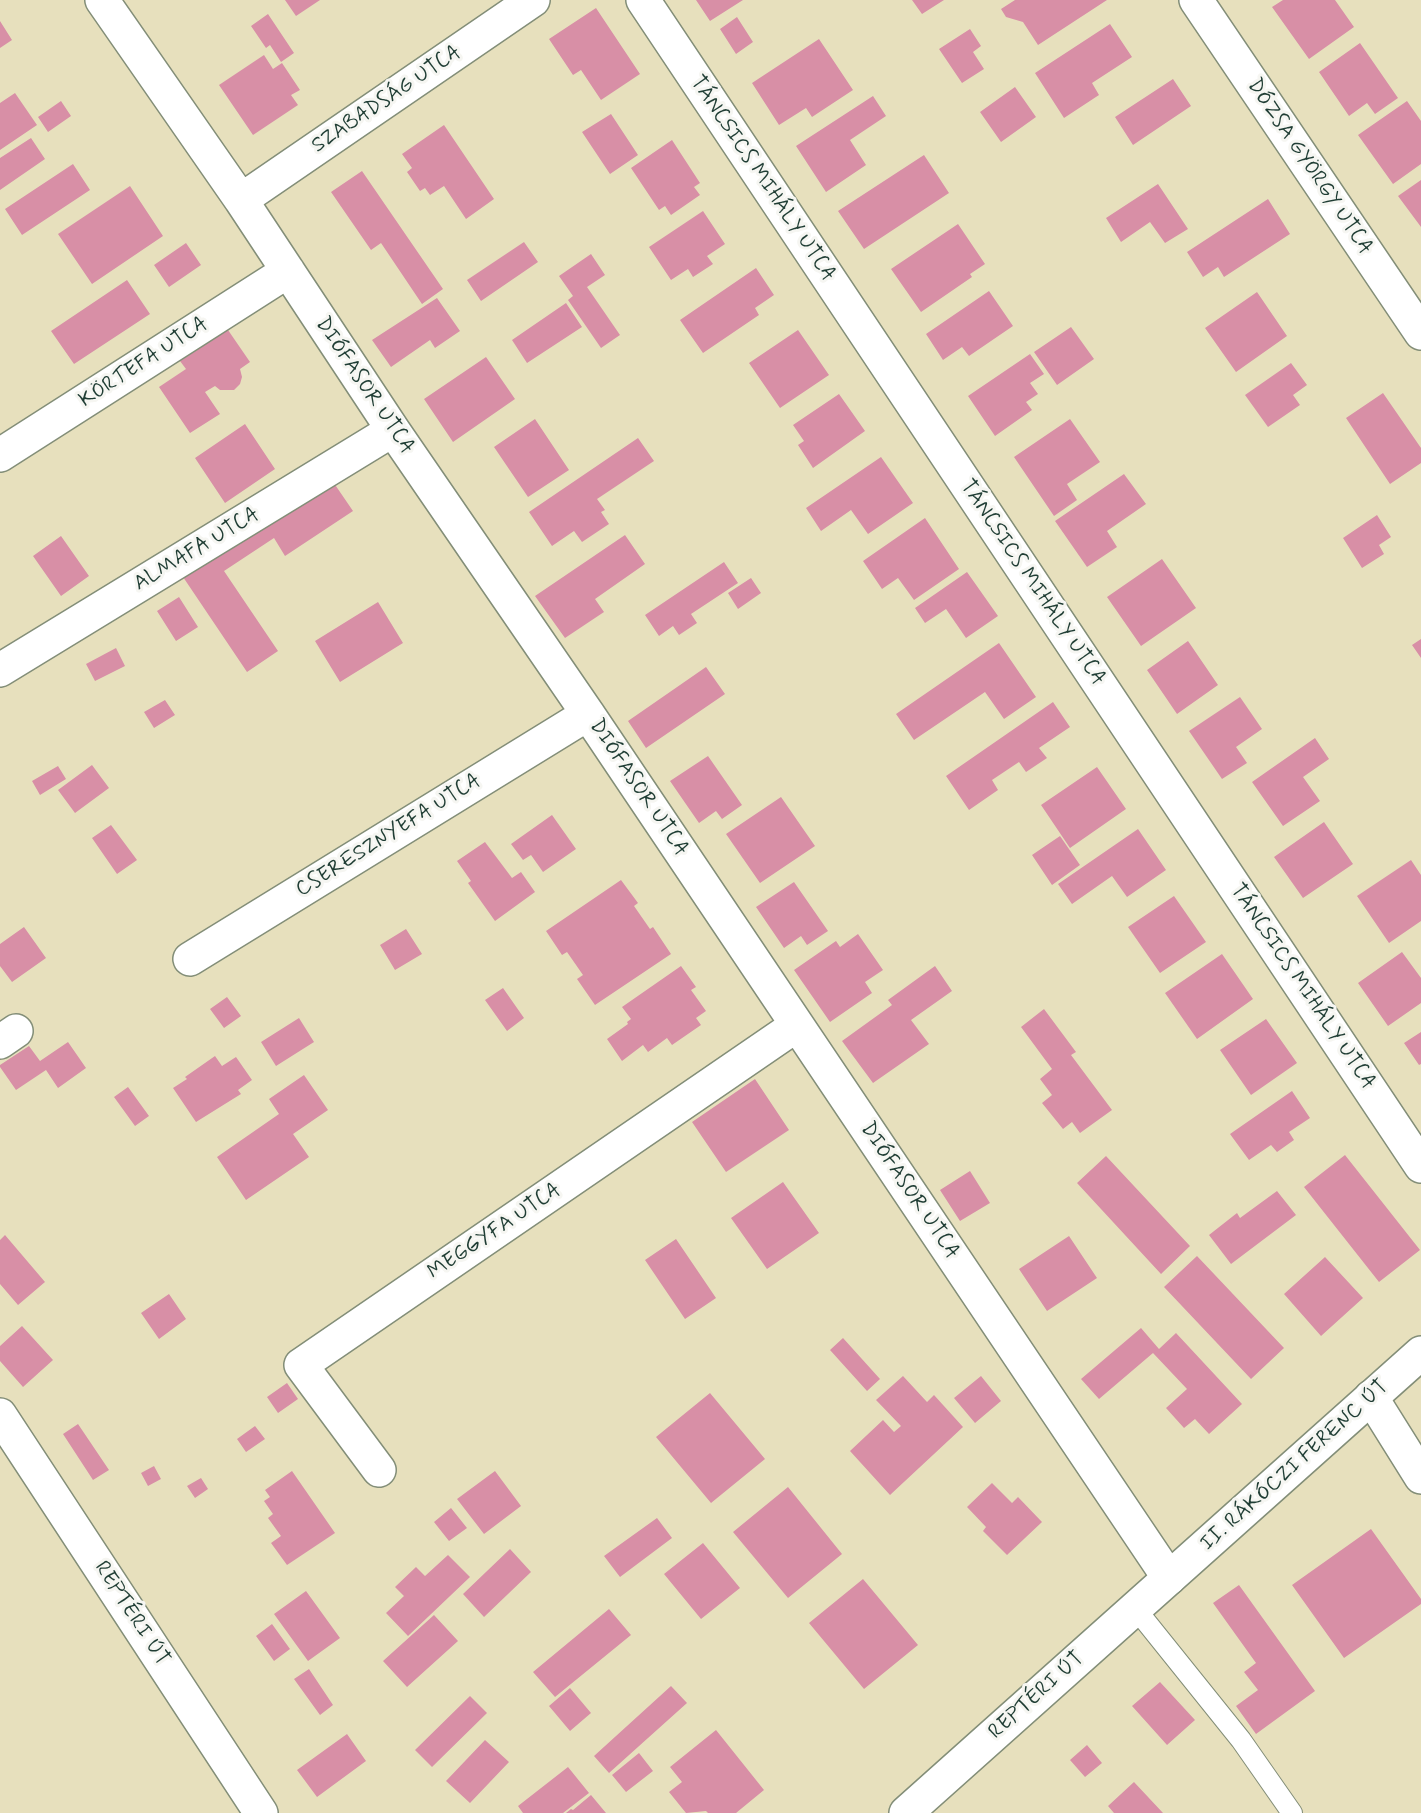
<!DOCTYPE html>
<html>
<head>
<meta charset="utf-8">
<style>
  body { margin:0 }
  canvas { display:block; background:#e7e0bd }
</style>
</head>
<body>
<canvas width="1421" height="1813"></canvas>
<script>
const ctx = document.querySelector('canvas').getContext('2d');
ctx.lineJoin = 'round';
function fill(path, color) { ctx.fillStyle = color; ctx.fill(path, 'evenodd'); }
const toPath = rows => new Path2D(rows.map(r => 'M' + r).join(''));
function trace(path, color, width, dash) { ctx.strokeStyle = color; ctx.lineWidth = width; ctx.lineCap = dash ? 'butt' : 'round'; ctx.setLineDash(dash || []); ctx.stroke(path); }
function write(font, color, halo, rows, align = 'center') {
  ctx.font = font + ' Mynerve,sans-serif'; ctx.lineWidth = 6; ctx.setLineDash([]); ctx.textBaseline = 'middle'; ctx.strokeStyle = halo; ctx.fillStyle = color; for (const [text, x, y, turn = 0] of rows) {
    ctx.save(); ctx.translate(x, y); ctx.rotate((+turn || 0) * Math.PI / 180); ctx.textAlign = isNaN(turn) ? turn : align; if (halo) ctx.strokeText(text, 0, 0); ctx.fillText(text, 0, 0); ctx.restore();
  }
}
fill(toPath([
  [285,0,320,0,296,16],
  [696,0,743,0,710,21],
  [912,0,944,0,922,14],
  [1015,0,1107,0,1038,45,1023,22,1006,17,1001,9],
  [1283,0,1335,0,1354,27,1309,59,1272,7],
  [596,8,640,74,601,100,581,70,573,75,549,39],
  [268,14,294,53,281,62,270,45,266,48,251,26],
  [737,17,753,42,736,54,720,29],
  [0,21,12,40,0,48],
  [1110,24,1132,57,1092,83,1099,95,1064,118,1035,73],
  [970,29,981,46,973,52,984,69,962,83,939,49],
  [819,39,853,90,812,117,806,108,779,125,752,83],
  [1360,43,1398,98,1375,114,1367,103,1349,116,1319,72],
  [264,55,273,69,282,63,300,90,291,95,298,105,253,135,219,85],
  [1173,79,1191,106,1133,145,1115,117],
  [1015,87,1036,117,1001,142,980,112],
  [15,93,37,125,0,150,0,103],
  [873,96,886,116,850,140,866,165,826,192,796,146],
  [61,101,71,116,48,132,38,117],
  [1407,101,1421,121,1421,164,1393,184,1358,135],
  [611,114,638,155,610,174,582,132],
  [444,125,494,199,466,219,444,186,430,195,425,188,420,191,407,172,412,168,402,154],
  [31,138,45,159,0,190,0,158],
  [672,140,700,183,694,187,700,195,671,215,665,206,659,210,631,168],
  [924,155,949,193,864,249,838,211],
  [73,164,90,190,22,235,5,209],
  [362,171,443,289,422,304,381,243,371,250,331,192],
  [1421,180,1421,227,1398,196],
  [1158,184,1188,229,1165,243,1150,222,1121,242,1106,218],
  [130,186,163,236,92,284,58,234],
  [1268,199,1290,234,1224,277,1218,267,1203,277,1187,252],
  [703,211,725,244,707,256,713,264,693,277,688,269,671,280,649,247],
  [958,224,985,264,970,274,972,277,921,312,891,269],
  [524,242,538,262,481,301,467,280],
  [186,243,201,265,169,287,154,265],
  [591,254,605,275,587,287,620,335,601,348,568,300,573,296,559,276],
  [756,268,774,295,755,308,759,315,703,353,680,320],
  [127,280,150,314,74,364,51,331],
  [989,291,1013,326,969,356,962,347,943,360,926,334],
  [1257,292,1287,336,1236,372,1205,328],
  [437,298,460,331,435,348,430,340,391,367,372,340],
  [566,303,582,327,527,363,512,340],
  [1071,327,1094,359,1057,385,1034,352],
  [228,330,250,362,240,369,242,377,240,384,234,390,220,390,215,386,205,392,220,414,190,433,159,387,186,369,180,361],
  [798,330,829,375,780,408,749,363],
  [1030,354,1044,374,1030,383,1038,394,1026,402,1032,410,995,436,968,396],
  [486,357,515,399,453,442,424,399],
  [1291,363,1307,385,1293,395,1300,405,1268,427,1245,395],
  [1383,393,1421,448,1421,463,1390,484,1346,418],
  [839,394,865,431,813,468,798,445,804,441,793,425],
  [535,419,569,470,528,497,494,447],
  [1070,419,1100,462,1067,484,1077,500,1054,516,1014,457],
  [245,424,275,469,225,503,195,458],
  [638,438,654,461,597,499,605,510,601,512,609,524,582,542,574,531,552,546,529,512],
  [881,457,913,503,868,534,851,510,821,531,806,508],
  [327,473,353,511,285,556,274,538,224,571,278,651,247,672,179,571],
  [1124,474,1146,504,1107,531,1117,547,1087,567,1055,521],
  [1377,515,1391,537,1379,545,1384,554,1362,568,1343,538],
  [925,518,959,569,914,600,898,578,882,589,863,561],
  [625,535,645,564,595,599,604,612,565,638,535,596],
  [61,536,89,576,61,596,33,556],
  [1162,559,1196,608,1141,646,1107,597],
  [724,562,738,583,691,614,697,623,679,635,673,626,659,636,645,615],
  [967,572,998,616,966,638,946,609,925,623,915,608],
  [751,578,761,593,738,609,728,593],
  [179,597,198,627,176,641,157,611],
  [378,602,403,643,340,682,315,641],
  [1421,639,1421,658,1412,645],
  [1188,641,1218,685,1177,714,1147,670],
  [999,643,1036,697,1004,719,985,692,914,740,896,714],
  [116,648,125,666,95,681,86,664],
  [706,667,725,694,646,748,628,721],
  [1240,697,1262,729,1236,747,1247,763,1222,779,1189,731],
  [165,700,175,715,154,728,144,712],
  [1053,702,1070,727,1039,748,1047,758,1026,772,1019,762,992,780,998,790,969,810,946,776],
  [1315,738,1329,759,1303,777,1320,801,1283,826,1252,782],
  [708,756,742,805,722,819,716,811,699,823,670,781],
  [92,765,109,788,75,813,58,790],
  [58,766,66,779,40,795,32,781],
  [1097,767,1126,809,1070,848,1041,805],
  [781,797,815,846,760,883,726,834],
  [552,815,576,849,543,872,531,855,523,860,511,844],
  [1324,822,1353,864,1303,898,1274,857],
  [111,825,137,860,117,874,92,838],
  [1138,829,1166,870,1127,897,1112,876,1072,904,1058,884],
  [1060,836,1080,865,1052,885,1032,855],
  [485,842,512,878,521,872,535,892,495,921,468,883,471,881,457,861],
  [1411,860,1421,875,1421,921,1389,943,1357,896],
  [621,880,638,903,634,906,650,929,653,927,671,954,595,1005,577,979,583,975,567,952,562,955,546,931],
  [794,882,828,931,807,945,801,936,784,948,756,907],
  [1174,896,1206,942,1160,973,1128,927],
  [24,927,46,958,12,982,0,966,0,944],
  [406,929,422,954,395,970,380,945],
  [858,934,883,970,865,982,872,993,830,1022,794,970,836,941,840,947],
  [1402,952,1421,978,1421,1003,1388,1026,1358,983],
  [1222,954,1253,999,1197,1039,1165,993],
  [681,966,696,987,691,990,706,1011,696,1018,701,1025,672,1045,667,1038,648,1052,643,1045,622,1061,607,1039,628,1024,627,1022,631,1019,622,1007],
  [935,966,952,991,911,1020,929,1044,873,1083,842,1041,892,1005,888,1000],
  [503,988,524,1018,507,1031,485,1000],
  [227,997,241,1016,224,1028,210,1009],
  [1044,1009,1076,1052,1071,1055,1112,1110,1080,1133,1072,1122,1063,1129,1042,1103,1052,1095,1040,1079,1052,1069,1021,1027],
  [299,1018,314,1042,276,1066,261,1042],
  [1266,1019,1297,1063,1251,1095,1220,1050],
  [1421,1032,1421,1064,1419,1065,1404,1043],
  [68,1042,86,1068,58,1088,46,1070,16,1090,0,1067,0,1065,29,1046,40,1061],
  [215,1056,222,1066,236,1057,252,1080,238,1090,241,1094,196,1122,173,1088,187,1079,185,1077],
  [304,1075,328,1110,293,1134,309,1157,246,1200,217,1157,279,1114,269,1099],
  [755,1079,789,1130,726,1172,692,1122],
  [128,1087,149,1116,135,1126,114,1097],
  [1292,1091,1310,1118,1289,1132,1294,1140,1277,1152,1271,1145,1249,1160,1230,1134],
  [1345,1155,1420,1250,1379,1282,1304,1187],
  [1106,1156,1190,1246,1161,1274,1077,1183],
  [970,1171,990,1203,960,1221,940,1190],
  [783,1182,819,1233,767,1269,731,1218],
  [1277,1191,1296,1215,1231,1264,1209,1235,1237,1213,1240,1218],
  [5,1235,45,1282,18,1305,0,1284,0,1240],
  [1069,1236,1097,1278,1047,1311,1019,1269],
  [676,1239,716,1298,685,1319,645,1260],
  [1197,1256,1284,1348,1251,1379,1164,1287],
  [1325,1257,1363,1298,1321,1336,1284,1294],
  [169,1294,186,1319,159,1339,141,1313],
  [22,1326,53,1360,23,1387,0,1361,0,1346],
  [1141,1328,1159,1349,1176,1333,1242,1404,1209,1434,1195,1419,1184,1428,1166,1408,1187,1389,1153,1353,1099,1399,1081,1379],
  [843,1338,880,1379,867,1391,830,1350],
  [903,1376,927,1402,934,1395,963,1427,890,1495,850,1451,883,1420,894,1432,901,1426,876,1400],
  [981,1376,1001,1401,975,1423,954,1398],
  [287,1383,298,1399,278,1413,267,1397],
  [710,1393,765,1459,711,1503,656,1437],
  [78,1424,109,1470,93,1480,63,1434],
  [255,1426,265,1439,246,1452,237,1439],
  [154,1466,161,1479,148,1486,141,1473],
  [292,1471,335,1533,287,1565,271,1543,281,1536,268,1518,273,1514,264,1501,270,1497,265,1490],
  [495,1471,521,1506,484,1534,457,1499],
  [201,1478,208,1489,195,1498,187,1486],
  [992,1483,1012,1503,1018,1497,1042,1522,1007,1555,983,1531,986,1527,967,1507],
  [788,1487,842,1554,788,1598,733,1532],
  [451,1508,467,1528,449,1541,434,1522],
  [657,1518,672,1538,620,1577,604,1556],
  [1371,1529,1421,1599,1421,1604,1344,1658,1292,1585],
  [703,1543,740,1588,701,1619,664,1574],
  [510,1549,531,1572,484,1617,463,1594],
  [448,1555,470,1577,408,1636,386,1613,404,1596,395,1587,416,1567,425,1576],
  [863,1579,918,1645,864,1689,809,1623],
  [1239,1585,1315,1691,1256,1734,1236,1706,1258,1690,1244,1672,1256,1663,1213,1603],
  [306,1591,340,1638,308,1661,274,1614],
  [609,1609,631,1635,555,1697,533,1672],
  [434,1615,458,1641,407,1687,383,1661],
  [272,1624,290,1649,274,1661,256,1636],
  [309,1669,333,1705,320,1715,294,1679],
  [1160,1682,1195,1720,1167,1745,1132,1706],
  [671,1686,687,1703,609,1773,594,1756],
  [570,1688,591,1713,570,1731,549,1706],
  [470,1696,487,1713,432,1767,415,1750],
  [716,1730,764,1790,736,1813,708,1813,706,1811,686,1813,669,1792,682,1782,670,1767],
  [347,1734,366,1761,317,1797,297,1770],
  [485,1740,509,1762,470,1803,446,1781],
  [1087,1745,1102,1763,1085,1777,1070,1760],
  [639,1753,653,1771,626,1792,612,1775],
  [568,1767,589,1793,563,1813,523,1813,518,1806],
  [1134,1782,1163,1813,1114,1813,1108,1806],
  [591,1795,606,1813,566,1813,571,1809,573,1810]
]), '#d88fa6');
const service = toPath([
  [1135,1608,1241,1740,1292,1813]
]);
const minor = toPath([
  [102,0,241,200,393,430,588,714,1169,1578],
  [643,0,1421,1166],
  [1196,0,1421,333],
  [241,200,533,0],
  [0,455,288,271],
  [0,670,393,430],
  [190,959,588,714],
  [0,1042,16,1031],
  [1371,1397,1421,1477],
  [0,1415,261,1813],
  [379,1470,301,1365,797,1025]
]);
const secondary = toPath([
  [906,1813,1421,1353]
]);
trace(service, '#838e78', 22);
trace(minor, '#838e78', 36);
trace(secondary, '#838e78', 36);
trace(service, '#fff', 20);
trace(minor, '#fff', 33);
trace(secondary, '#fff', 33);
write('21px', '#1f3d34', '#f6f6f2', [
  ["SZABADSÁG UTCA",387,100,-34],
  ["DÓZSA GYÖRGY UTCA",1309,167,56],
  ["TÁNCSICS MIHÁLY UTCA",762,179,56],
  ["KÖRTEFA UTCA",144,363,-33],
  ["DIÓFASOR UTCA",364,386,56],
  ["ALMAFA UTCA",197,550,-31],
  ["TÁNCSICS MIHÁLY UTCA",1032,583,56],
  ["DIÓFASOR UTCA",638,788,56],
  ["CSERESZNYEFA UTCA",389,836,-32],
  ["TÁNCSICS MIHÁLY UTCA",1302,987,56],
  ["DIÓFASOR UTCA",909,1191,56],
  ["MEGGYFA UTCA",495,1232,-34],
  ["II. RÁKÓCZI FERENC ÚT",1295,1466,-42],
  ["REPTÉRI ÚT",131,1614,57],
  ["REPTÉRI ÚT",1037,1696,-42]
]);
</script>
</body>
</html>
